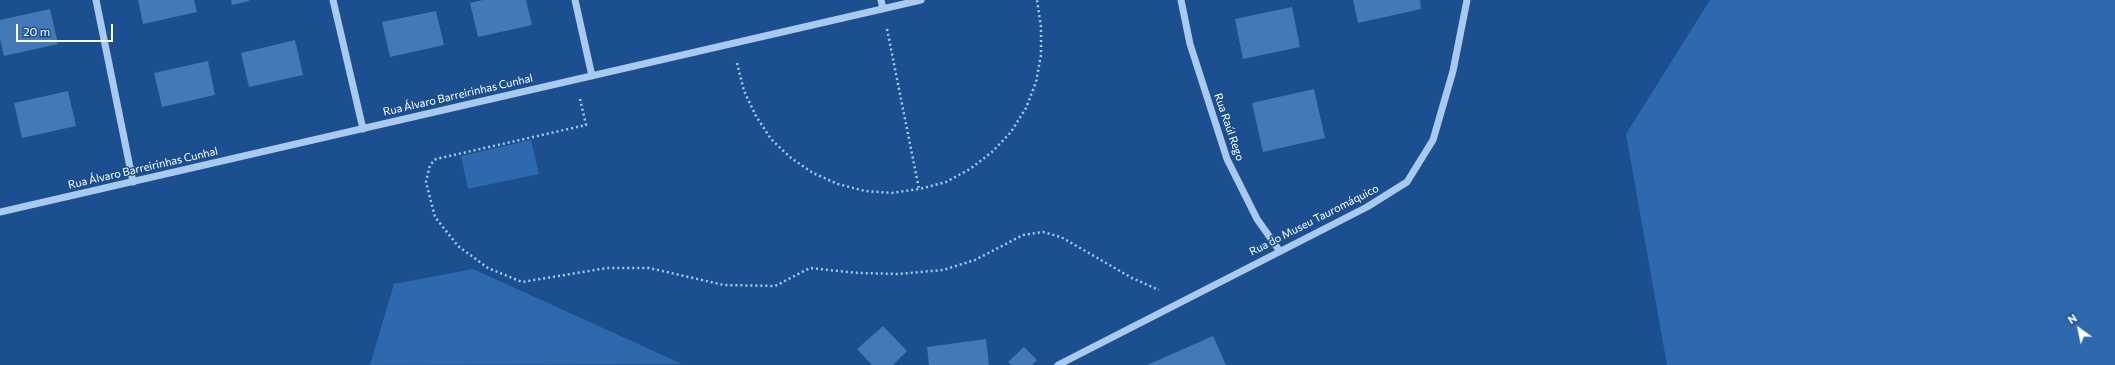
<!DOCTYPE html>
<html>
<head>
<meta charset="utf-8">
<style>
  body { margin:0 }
  #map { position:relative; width:2115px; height:365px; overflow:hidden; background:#1b4f8f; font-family:Commissioner,sans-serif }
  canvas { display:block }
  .north { position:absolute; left:2059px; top:309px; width:40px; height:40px; -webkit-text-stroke:3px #1b4f8f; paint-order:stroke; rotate:327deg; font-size:11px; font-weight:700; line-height:16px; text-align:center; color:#fff }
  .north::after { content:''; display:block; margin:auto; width:14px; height:18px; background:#fff; clip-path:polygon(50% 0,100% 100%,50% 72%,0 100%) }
  .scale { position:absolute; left:16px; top:24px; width:97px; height:18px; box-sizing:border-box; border:2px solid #fff; border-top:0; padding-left:5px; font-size:12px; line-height:14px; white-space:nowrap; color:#fff; -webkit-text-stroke:3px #1b4f8f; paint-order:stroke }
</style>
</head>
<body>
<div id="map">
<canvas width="2115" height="365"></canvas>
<div class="north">N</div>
<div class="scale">20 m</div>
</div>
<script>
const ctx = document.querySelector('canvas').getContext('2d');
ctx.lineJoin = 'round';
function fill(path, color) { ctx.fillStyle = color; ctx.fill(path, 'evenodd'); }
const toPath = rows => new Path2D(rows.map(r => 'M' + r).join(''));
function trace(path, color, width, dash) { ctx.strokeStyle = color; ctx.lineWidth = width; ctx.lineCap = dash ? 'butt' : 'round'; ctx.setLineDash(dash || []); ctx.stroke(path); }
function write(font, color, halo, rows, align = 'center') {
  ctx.font = font + ' Commissioner,sans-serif'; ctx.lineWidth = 3; ctx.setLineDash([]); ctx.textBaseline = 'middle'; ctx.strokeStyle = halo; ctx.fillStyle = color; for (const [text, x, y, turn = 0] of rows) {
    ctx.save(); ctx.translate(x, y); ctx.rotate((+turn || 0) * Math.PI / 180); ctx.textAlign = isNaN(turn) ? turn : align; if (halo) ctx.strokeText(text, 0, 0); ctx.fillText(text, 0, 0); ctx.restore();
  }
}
fill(toPath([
  [1710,0,2115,0,2115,365,1667,365,1626,134],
  [531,140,539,174,468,189,461,156],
  [473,269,682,364,370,365,394,284]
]), '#2e69ad');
fill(toPath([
  [138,0,194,0,197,12,143,24],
  [231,0,249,0,249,1,232,5],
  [483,0,526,0,532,25,478,37,470,3],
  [1353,0,1420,0,1421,9,1358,23],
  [1292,7,1300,47,1243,59,1235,19],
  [50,9,58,44,4,56,0,39,0,20],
  [436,11,444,45,390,57,382,22],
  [295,40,303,75,249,87,241,53],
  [208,61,215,95,162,107,154,73],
  [1314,89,1325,138,1263,152,1252,103],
  [68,91,76,126,22,138,14,103],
  [883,326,907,351,893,365,872,365,857,349],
  [1213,336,1226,365,1147,365],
  [986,339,989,365,929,365,927,347],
  [1024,347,1037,360,1032,365,1011,365,1008,362]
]), '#4478b7');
trace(toPath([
  [887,29,919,189],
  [737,63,744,91,756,116,771,139,791,158,813,173,838,184,865,191,892,193,919,189,946,182,970,169,992,152,1011,132,1026,108,1036,82,1041,55,1041,27,1037,0],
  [580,99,586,125,436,159,430,165,426,182,435,217,458,246,488,268,522,282,607,268,649,268,724,285,775,286,810,268,858,273,898,274,943,270,975,260,1023,235,1043,232,1061,237,1132,278,1159,290]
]), '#a9c9ee', 2.5, [2, 3]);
trace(toPath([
  [96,0,133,182],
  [333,0,363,129],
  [575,0,592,76],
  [881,0,883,9],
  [1181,0,1190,44,1227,159,1257,219,1279,250],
  [0,212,921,0],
  [1058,365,1367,207,1407,182,1433,140,1453,71,1467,0]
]), '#a9c9ee', 7);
write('11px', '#fff', '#1b4f8f', [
  ["Rua Álvaro Barreirinhas Cunhal",458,95,-13],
  ["Rua Raúl Rego",1229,127,71],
  ["Rua Álvaro Barreirinhas Cunhal",143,168,-13],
  ["Rua do Museu Tauromáquico",1314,220,-27]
]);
</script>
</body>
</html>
